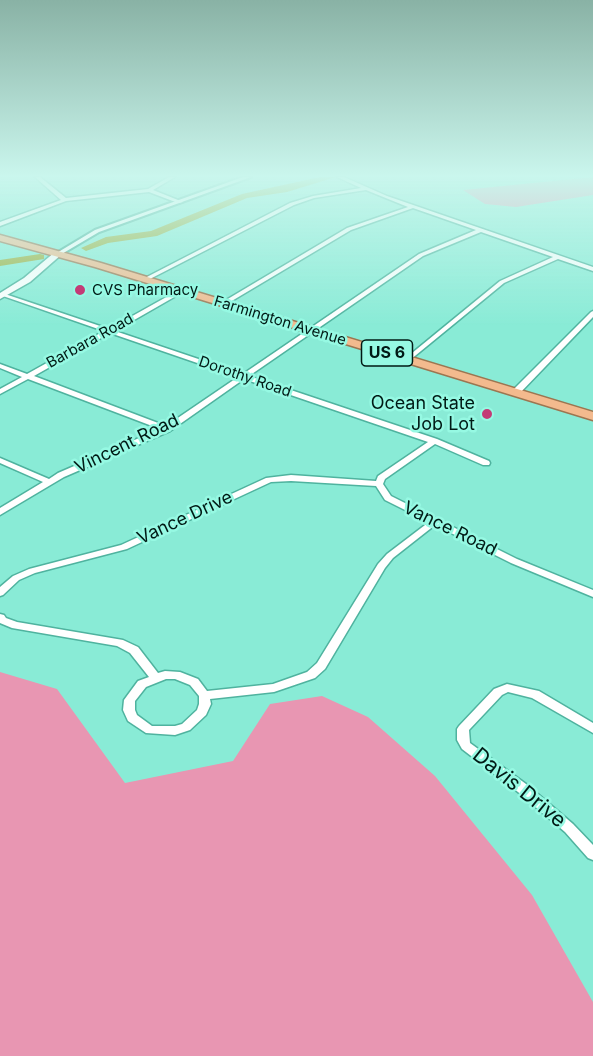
<!DOCTYPE html>
<html>
<head>
<meta charset="utf-8">
<style>
  body { margin:0 }
  canvas { display:block; background:#89ebd6 }
</style>
</head>
<body>
<canvas width="593" height="1056"></canvas>
<script>
const ctx = document.querySelector('canvas').getContext('2d');
ctx.lineJoin = 'round';
function fill(path, color) { ctx.fillStyle = color; ctx.fill(path, 'evenodd'); }
const toPath = rows => new Path2D(rows.map(r => 'M' + r).join(''));
function trace(path, color, width, dash) { ctx.strokeStyle = color; ctx.lineWidth = width; ctx.lineCap = dash ? 'butt' : 'round'; ctx.setLineDash(dash || []); ctx.stroke(path); }
function write(font, color, halo, rows, align = 'center') {
  ctx.font = font + ' Inter,sans-serif'; ctx.lineWidth = 5; ctx.setLineDash([]); ctx.textBaseline = 'middle'; ctx.strokeStyle = halo; ctx.fillStyle = color; for (const [text, x, y, turn = 0] of rows) {
    ctx.save(); ctx.translate(x, y); ctx.rotate((+turn || 0) * Math.PI / 180); ctx.textAlign = isNaN(turn) ? turn : align; if (halo) ctx.strokeText(text, 0, 0); ctx.fillText(text, 0, 0); ctx.restore();
  }
}
fill(toPath([
  [593,177,593,195,516,207,485,204,463,190],
  [0,672,57,689,125,783,233,761,270,704,322,696,368,717,435,776,532,895,593,1002,593,1056,0,1056]
]), '#e896b2');
fill(toPath([
  [320,177,336,177,287,192,247,198,157,236,108,243,86,251,81,248,106,237,151,231,242,194,320,177],
  [40,254,44,255,44,259,0,266,0,260,40,254]
]), '#9caf41');
const minor = toPath([
  [35,177,40,177,66,198,148,189,169,177,175,177,153,190,183,202,178,203,149,192,66,201,0,226,0,222,61,200,35,177],
  [337,177,344,177,387,196,593,267,593,271,558,259,504,283,410,360,406,360,406,358,500,281,553,257,481,232,423,256,249,376,437,439,489,461,490,463,489,465,483,465,435,444,385,479,383,484,391,496,517,559,593,590,593,597,511,563,435,525,393,558,385,568,325,669,315,678,274,692,210,699,211,704,206,715,190,730,175,735,146,733,128,721,123,710,124,700,138,681,149,677,130,653,117,646,12,628,0,623,0,614,4,615,6,618,17,622,123,640,138,647,158,673,165,671,180,672,198,679,207,691,273,684,307,672,317,663,378,564,387,554,429,522,385,500,376,486,291,481,271,482,127,549,35,573,19,580,3,595,0,596,0,587,13,576,29,569,121,545,266,478,291,475,376,481,378,476,428,442,244,379,170,431,64,477,0,515,0,508,43,482,0,463,0,458,49,479,58,473,160,429,28,379,0,394,0,389,22,377,0,368,0,364,27,374,104,331,0,295,5,294,109,329,179,290,183,290,183,292,115,331,243,374,419,254,476,230,413,208,351,230,225,305,221,305,221,303,347,228,408,207,366,190,314,198,294,205,146,281,141,280,290,203,313,196,361,188,337,177],
  [110,333,238,377,166,426,34,376,110,333],
  [166,679,175,679,190,685,199,696,199,704,197,710,182,724,175,726,152,726,137,715,135,710,135,701,146,687,166,679],
  [593,311,593,317,519,394,513,394,513,390,591,312,593,311],
  [507,684,539,691,593,723,593,733,532,698,508,692,502,695,469,730,470,743,526,784,573,824,593,845,593,860,588,858,565,832,518,792,462,749,457,740,457,729,459,726,494,689,507,684]
]);
const tertiary = toPath([
  [243,177,251,177,99,232,60,255,55,254,95,230,243,177]
]);
const secondary = toPath([
  [55,252,62,254,30,282,0,299,0,293,24,278,55,252]
]);
const trunk = toPath([
  [0,235,101,263,593,412,593,420,95,267,0,241,0,235]
]);
trace(minor, '#4fb39f', 3);
trace(tertiary, '#4fb39f', 4);
trace(secondary, '#4fb39f', 3);
trace(trunk, '#9c7651', 3);
fill(minor, '#fff');
fill(tertiary, '#fff');
fill(secondary, '#fff');
fill(trunk, '#f3ba8e');
const sky = ctx.createLinearGradient(0, 0, 0, 325);
sky.addColorStop(0, '#89b2a5');
sky.addColorStop(0.54, '#caf6ed');
sky.addColorStop(1, '#caf6ed00');
ctx.fillStyle = sky;
ctx.fillRect(0, 0, 593, 325);
for (const [x, y, r, color] of [
  [80,290,6,"#c33b76"],
  [487,414,6,"#c33b76"]
]) { const dot = new Path2D(); dot.arc(x, y, r, 0, 2 * Math.PI); ctx.fillStyle = color; ctx.fill(dot); trace(dot, '#96f9e3', 2); }
write('15px', '#001a15', '#96f9e3', [
  ["CVS Pharmacy",92,290]
], 'left');
write('15px', '#001a15', '#96f9e3', [
  ["Farmington Avenue",280,321,17],
  ["Barbara Road",90,341,-29],
  ["Dorothy Road",245,377,19]
]);
for (const [x, y, w] of [
  [387,353,51]
]) { const box = new Path2D(); box.roundRect(x - w / 2, y - 13, w, 26, 4.5); ctx.fillStyle = '#96f9e3'; ctx.fill(box); trace(box, '#001a15', 1.5); }
write('bold 16px', '#001a15', null, [
  ["US 6",387,353]
]);
write('18px', '#001a15', '#96f9e3', [
  ["Ocean State",475,404],
  ["Job Lot",475,425]
], 'right');
write('18px', '#001a15', '#96f9e3', [
  ["Vincent Road",127,444,-26],
  ["Vance Drive",185,518,-25],
  ["Vance Road",450,529,26]
]);
write('21px', '#001a15', '#96f9e3', [
  ["Davis Drive",519,788,39]
]);
</script>
</body>
</html>
